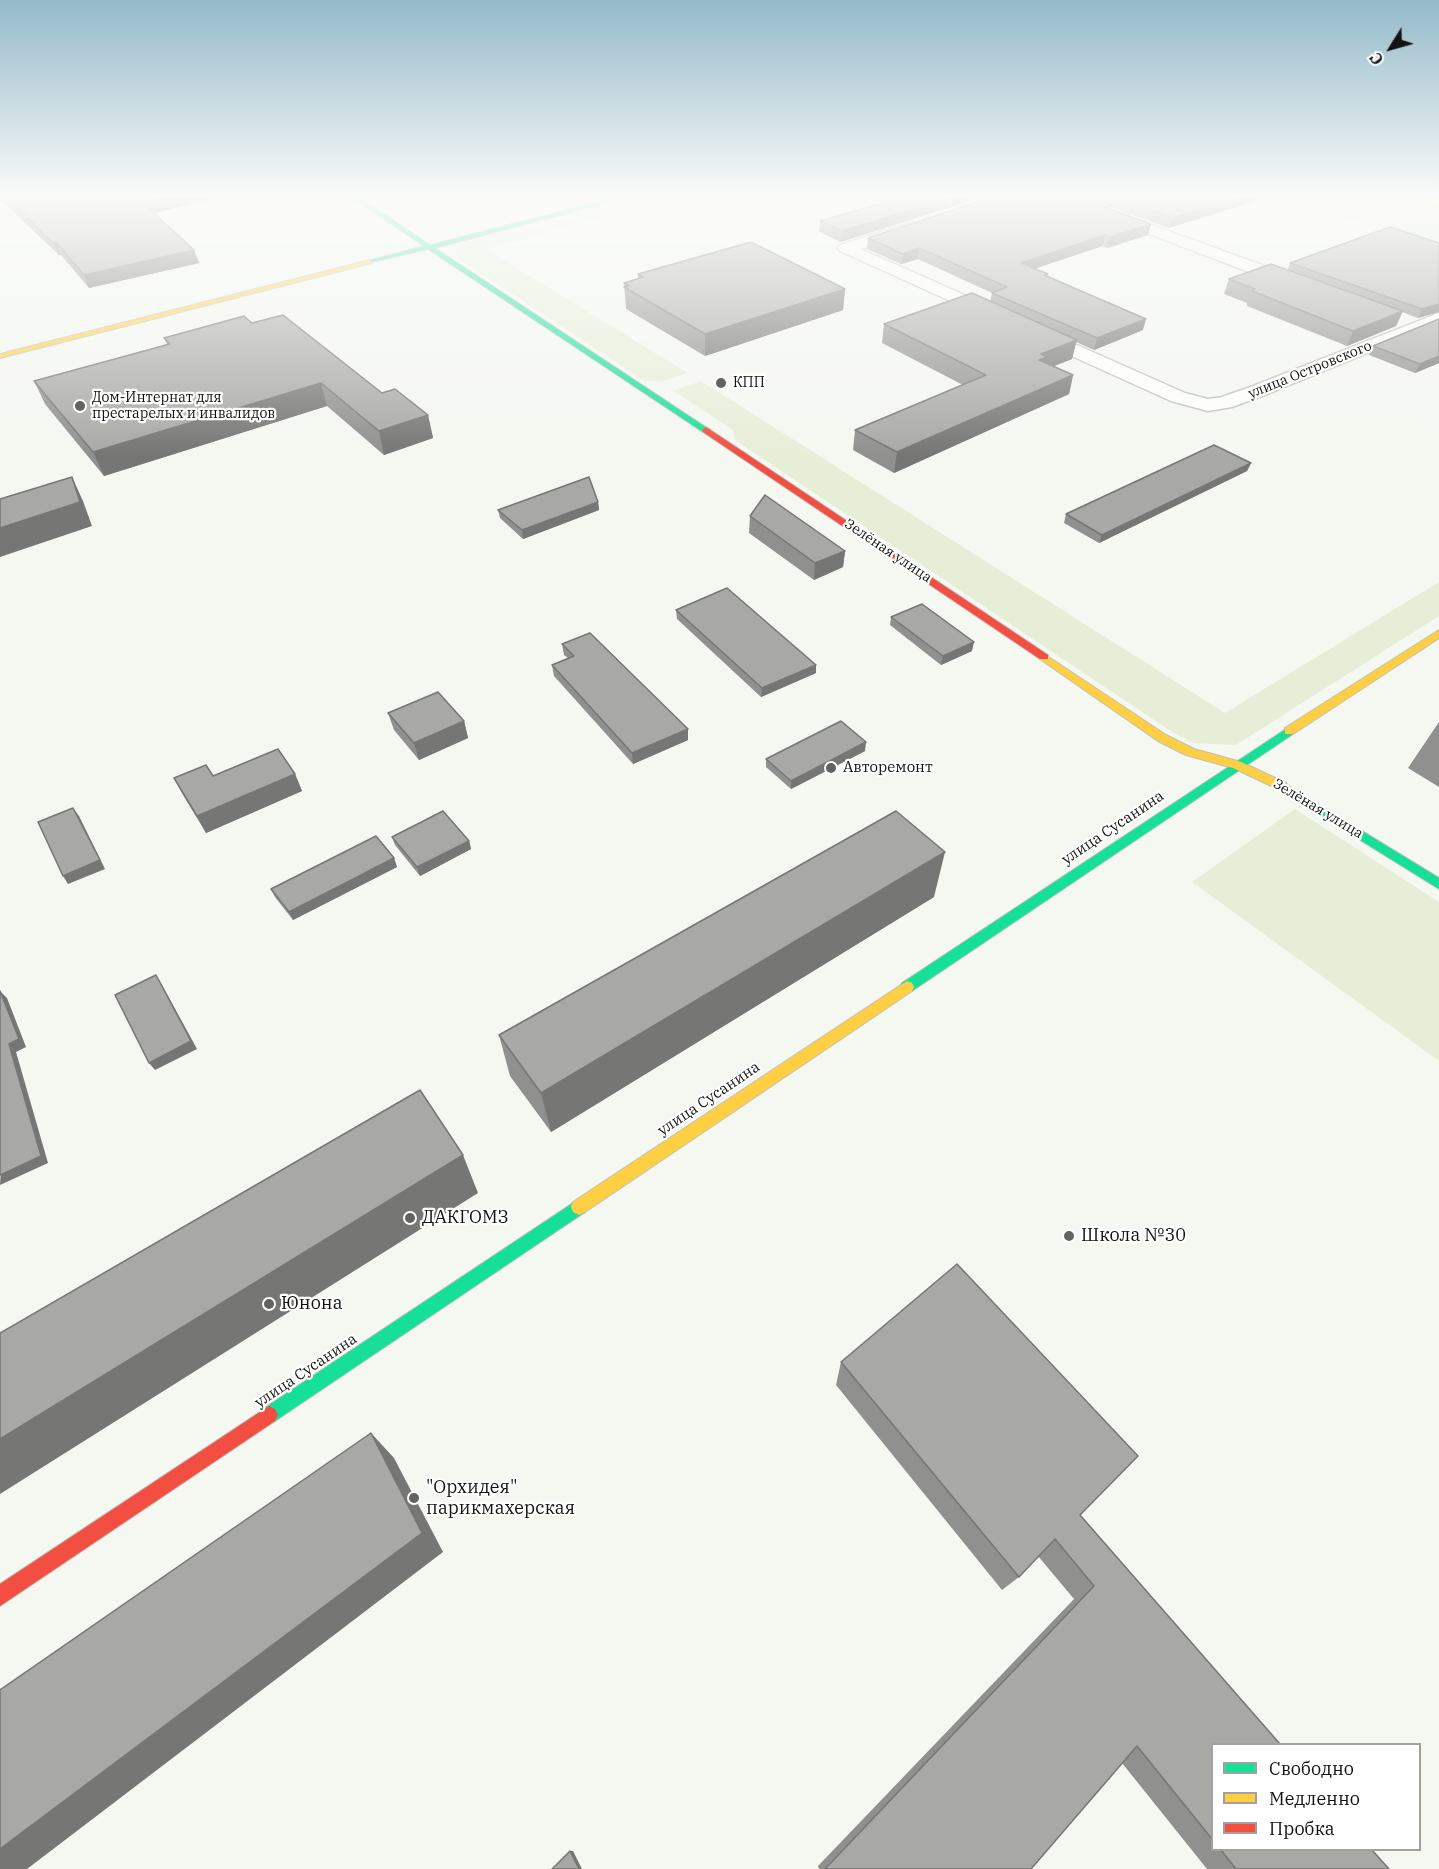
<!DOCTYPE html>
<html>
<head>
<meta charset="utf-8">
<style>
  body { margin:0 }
  #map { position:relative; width:1439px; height:1869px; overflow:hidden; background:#f5f7f1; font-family:"IBM Plex Serif",serif }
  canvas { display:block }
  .legend { position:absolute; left:1211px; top:1743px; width:210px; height:108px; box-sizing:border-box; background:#fff; border:2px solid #a1a1a0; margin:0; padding:8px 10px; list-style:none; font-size:18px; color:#131411 }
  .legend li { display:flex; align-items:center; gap:12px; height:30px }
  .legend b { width:30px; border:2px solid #a1a1a0 }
  .north { position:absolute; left:1361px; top:18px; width:60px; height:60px; -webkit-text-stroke:4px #fff; paint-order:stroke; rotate:233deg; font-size:16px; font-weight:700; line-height:24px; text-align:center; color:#131411 }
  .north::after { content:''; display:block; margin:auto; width:21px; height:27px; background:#131411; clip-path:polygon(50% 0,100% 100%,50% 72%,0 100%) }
</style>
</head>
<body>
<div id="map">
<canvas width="1439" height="1869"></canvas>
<ul class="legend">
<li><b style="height:8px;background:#16e098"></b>Свободно</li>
<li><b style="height:8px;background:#ffcf43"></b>Медленно</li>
<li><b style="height:8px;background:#f24e42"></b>Пробка</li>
</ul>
<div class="north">С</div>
</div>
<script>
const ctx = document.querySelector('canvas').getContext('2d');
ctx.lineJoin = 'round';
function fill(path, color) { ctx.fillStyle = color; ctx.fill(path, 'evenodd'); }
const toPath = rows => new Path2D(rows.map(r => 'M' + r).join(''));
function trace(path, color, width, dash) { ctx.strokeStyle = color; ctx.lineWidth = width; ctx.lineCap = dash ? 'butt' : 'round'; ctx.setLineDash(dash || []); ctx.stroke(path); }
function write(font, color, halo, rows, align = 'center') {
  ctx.font = font + ' "IBM Plex Serif",serif'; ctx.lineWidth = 4.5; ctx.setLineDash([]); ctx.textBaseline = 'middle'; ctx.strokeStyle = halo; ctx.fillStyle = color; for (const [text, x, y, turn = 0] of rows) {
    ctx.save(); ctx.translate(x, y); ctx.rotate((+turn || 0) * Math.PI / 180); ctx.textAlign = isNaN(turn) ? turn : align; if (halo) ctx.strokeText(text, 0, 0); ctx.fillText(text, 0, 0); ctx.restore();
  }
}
fill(toPath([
  [650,194,688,194,486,249,688,373,660,382,643,380,459,259,455,253,456,248,464,242,502,232,515,233,572,218,578,212],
  [1276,194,1380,194,1439,212,1439,248],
  [701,381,1225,713,1439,582,1439,616,1236,745,1194,743,1172,732,735,440,733,430,673,391],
  [1295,809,1439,902,1439,1061,1192,882]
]), '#e7eed8');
const street = toPath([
  [1044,194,1066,194,1306,281,1309,285,1306,289,1294,289,1044,194],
  [910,223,918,228,916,231,861,249,1185,393,1208,399,1222,397,1253,386,1439,313,1439,324,1267,394,1232,407,1208,411,1171,401,840,251,838,248,840,245,910,223]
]);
const fast = toPath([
  [346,194,354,194,430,245,629,194,641,194,435,248,710,430,703,432,428,249,368,263,368,261,424,246,346,194],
  [1289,727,1295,731,1293,734,912,991,902,991,900,987,902,983,1289,727],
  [1282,782,1439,878,1439,889,1278,789,1276,786,1278,783,1282,782],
  [579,1199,585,1202,587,1207,585,1212,275,1421,269,1424,263,1421,260,1415,263,1409,579,1199]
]);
const slow = toPath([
  [1392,194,1402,194,1439,206,1439,210,1392,194],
  [370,260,372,263,0,358,0,354,370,260],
  [1439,630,1439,638,1293,734,1285,734,1285,728,1439,630],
  [1044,654,1166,735,1194,749,1241,762,1286,783,1288,786,1286,789,1278,789,1233,768,1186,755,1158,741,1040,659,1040,655,1044,654],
  [907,981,912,983,914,987,912,991,585,1212,579,1215,573,1212,571,1207,573,1202,907,981]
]);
const jam = toPath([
  [706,427,1048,655,1048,659,1040,659,703,432,702,430,706,427],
  [269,1406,275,1409,278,1415,275,1421,0,1606,0,1584,269,1406]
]);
trace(street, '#c0c1bd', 3);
trace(fast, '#c0c1bd', 2);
trace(slow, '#c0c1bd', 2);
trace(jam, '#c0c1bd', 2);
fill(street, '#fefefd');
fill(fast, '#16e098');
fill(slow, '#ffcf43');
fill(jam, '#f24e42');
fill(toPath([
  [0,194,235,194,154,213,194,250,199,263,89,288,61,255,59,255,0,199],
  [913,194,841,242,819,232,820,221],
  [1074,194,1269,194,1269,197,1169,228],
  [1151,224,1148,235,1107,248,1103,246,1035,268,1047,277,1143,330,1094,350,1076,342,1072,359,1054,366,1073,375,1069,394,894,473,853,450,855,430,963,385,882,343,884,324,990,302,992,293,918,259,901,264,867,249,868,238],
  [1290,263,1439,312,1418,318,1402,312,1396,326,1347,346,1247,306,1247,303,1224,294,1229,279,1288,270],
  [638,274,845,289,843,310,705,356,626,309,624,283,638,279],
  [1439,319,1439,363,1415,373,1369,355,1373,346],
  [252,323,382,393,428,415,433,438,384,455,327,406,104,476,45,404,34,381,167,344,164,338],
  [1251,463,1247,471,1099,543,1064,523,1066,514],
  [598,502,599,510,523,539,500,518,498,510],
  [750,516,845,551,843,567,814,580,749,533],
  [676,610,816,665,816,673,761,697,677,619],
  [891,617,972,651,941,665,890,625],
  [562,644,688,740,633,764,554,676,552,665,568,658,564,655],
  [388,713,464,721,468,738,419,760,394,730],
  [1439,722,1439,787,1408,768],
  [865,751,791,789,766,767,766,759],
  [295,774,302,791,206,833,183,795,174,778],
  [392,837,469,841,471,849,420,876,395,845],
  [394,858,397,867,293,920,275,897,271,889],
  [934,897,551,1132,510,1076,499,1035],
  [841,1362,1080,1515,1212,1744,1212,1850,1372,1850,1389,1869,1207,1869,1122,1763,1031,1869,819,1869,818,1866,1074,1599,1038,1556,1019,1577,1002,1590,836,1385]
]), '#90918e');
fill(toPath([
  [178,194,235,194,146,215,142,202],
  [961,194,992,194,841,242,842,231],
  [1247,194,1269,194,1269,197,1169,228,1172,218],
  [1151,224,1148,235,1107,248,1110,237],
  [1105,235,1103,246,1019,274,1021,263],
  [56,242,61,255,59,255,53,243],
  [919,248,918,259,901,264,903,254],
  [194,250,199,263,89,288,84,275],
  [845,289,843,310,705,356,705,334],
  [1439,304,1439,312,1418,318,1422,309],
  [1403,311,1396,326,1347,346,1353,331],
  [1146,319,1143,330,1094,350,1097,338],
  [1077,340,1072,359,1044,370,1035,379,1041,354],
  [1439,356,1439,363,1415,373,1420,364],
  [1073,375,1069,394,894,473,897,452],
  [321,383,327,406,104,476,93,452],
  [428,415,433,438,384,455,379,431],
  [1251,463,1247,471,1099,543,1102,535],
  [72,477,83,501,92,526,0,557,0,528],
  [598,502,599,510,523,539,522,530],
  [845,551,843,567,814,580,815,563],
  [974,642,972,651,941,665,943,656],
  [816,665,816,673,761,697,762,688],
  [464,721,468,738,419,760,414,743],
  [688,729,688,740,633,764,632,753],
  [866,742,865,751,791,789,791,781],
  [295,774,302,791,206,833,197,816],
  [73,808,79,816,105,869,68,884,63,876],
  [469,841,471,849,420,876,417,867],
  [945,852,934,897,551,1132,541,1093],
  [394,858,397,867,293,920,289,912],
  [156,975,161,983,197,1049,155,1070,149,1063],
  [0,991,7,998,26,1047,16,1052,48,1163,0,1185,9,1044],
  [463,1155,478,1193,0,1494,0,1439],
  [371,1433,394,1458,443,1552,27,1869,0,1869,0,1849],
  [570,1851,573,1851,582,1869,579,1869]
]), '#767674');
const building = toPath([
  [3,194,178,194,142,202,194,250,84,275,56,242,53,243,3,194],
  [913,194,961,194,842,231,820,221,913,194],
  [1001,194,1069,194,1151,224,1110,237,1105,235,1021,263,1048,274,1044,275,1146,319,1097,338,992,293,1007,287,919,248,903,254,868,238,1001,194],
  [1105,194,1247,194,1172,218,1105,194],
  [1390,227,1439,243,1439,304,1422,309,1290,263,1390,227],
  [751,242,845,289,705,334,624,287,629,286,624,283,643,277,638,274,751,242],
  [1271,264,1403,311,1353,331,1252,291,1255,289,1229,279,1271,264],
  [972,293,1077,340,1041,354,1047,357,1039,360,1073,375,897,452,855,430,986,375,884,324,972,293],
  [283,315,382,393,395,389,428,415,379,431,321,383,93,452,34,381,170,344,164,338,244,316,252,323,283,315],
  [1439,319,1439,356,1420,364,1373,346,1439,319],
  [1214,445,1251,463,1102,535,1066,514,1214,445],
  [72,477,80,502,0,528,0,499,72,477],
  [589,477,598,502,522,530,498,510,589,477],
  [765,495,845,551,815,563,750,516,765,495],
  [727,588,816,665,762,688,676,610,727,588],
  [922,604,974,642,943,656,891,617,922,604],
  [590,633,688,729,632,753,552,665,574,656,562,644,590,633],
  [438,692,464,721,414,743,388,713,438,692],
  [841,721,866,742,791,781,766,759,841,721],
  [278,749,295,774,197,816,174,778,206,765,213,776,278,749],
  [73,808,100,860,63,876,38,822,73,808],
  [443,811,469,841,417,867,392,837,443,811],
  [896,811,945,852,541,1093,499,1035,896,811],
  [376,836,394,858,289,912,271,889,376,836],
  [156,975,191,1041,149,1063,115,995,156,975],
  [0,991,19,1039,9,1044,41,1156,0,1175,0,991],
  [420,1090,463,1155,0,1439,0,1333,420,1090],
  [957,1264,1138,1456,1080,1515,1280,1744,1212,1744,1212,1839,1137,1746,1031,1869,825,1869,1094,1586,1055,1539,1019,1577,841,1362,957,1264],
  [371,1433,422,1533,0,1849,0,1690,371,1433],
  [1221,1850,1372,1850,1389,1869,1236,1869,1221,1850],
  [570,1851,579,1869,552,1869,570,1851]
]);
fill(building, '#a8a9a5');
trace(building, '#767674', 1.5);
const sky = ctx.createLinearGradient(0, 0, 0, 456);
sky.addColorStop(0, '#94baca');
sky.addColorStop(0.43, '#fafbf9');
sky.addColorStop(1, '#fafbf900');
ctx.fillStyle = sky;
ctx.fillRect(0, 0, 1439, 456);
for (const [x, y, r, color] of [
  [721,383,6,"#62635f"],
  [80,406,6,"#62635f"],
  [831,768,6,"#62635f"],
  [410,1218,6,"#62635f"],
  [1069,1236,6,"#62635f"],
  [269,1304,6,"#62635f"],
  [414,1498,6,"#62635f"]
]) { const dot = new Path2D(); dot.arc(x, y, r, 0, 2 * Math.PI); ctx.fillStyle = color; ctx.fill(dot); trace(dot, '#fff', 2); }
write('14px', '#131411', '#fff', [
  ["улица Островского",1310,370,-22],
  ["Зелёная улица",888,551,34],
  ["Зелёная улица",1318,809,31]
]);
write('14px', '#131411', '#fff', [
  ["КПП",733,383],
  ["Дом-Интернат для",92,398],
  ["престарелых и инвалидов",92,414]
], 'left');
write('15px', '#131411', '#fff', [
  ["Авторемонт",843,768]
], 'left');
write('15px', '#131411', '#fff', [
  ["улица Сусанина",1113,828,-34],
  ["улица Сусанина",709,1099,-34],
  ["улица Сусанина",306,1371,-34]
]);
write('18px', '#131411', '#fff', [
  ["ДАКГОМЗ",422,1218],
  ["Школа №30",1081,1236],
  ["Юнона",281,1304],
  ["\"Орхидея\"",426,1488],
  ["парикмахерская",426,1509]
], 'left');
</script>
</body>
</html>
